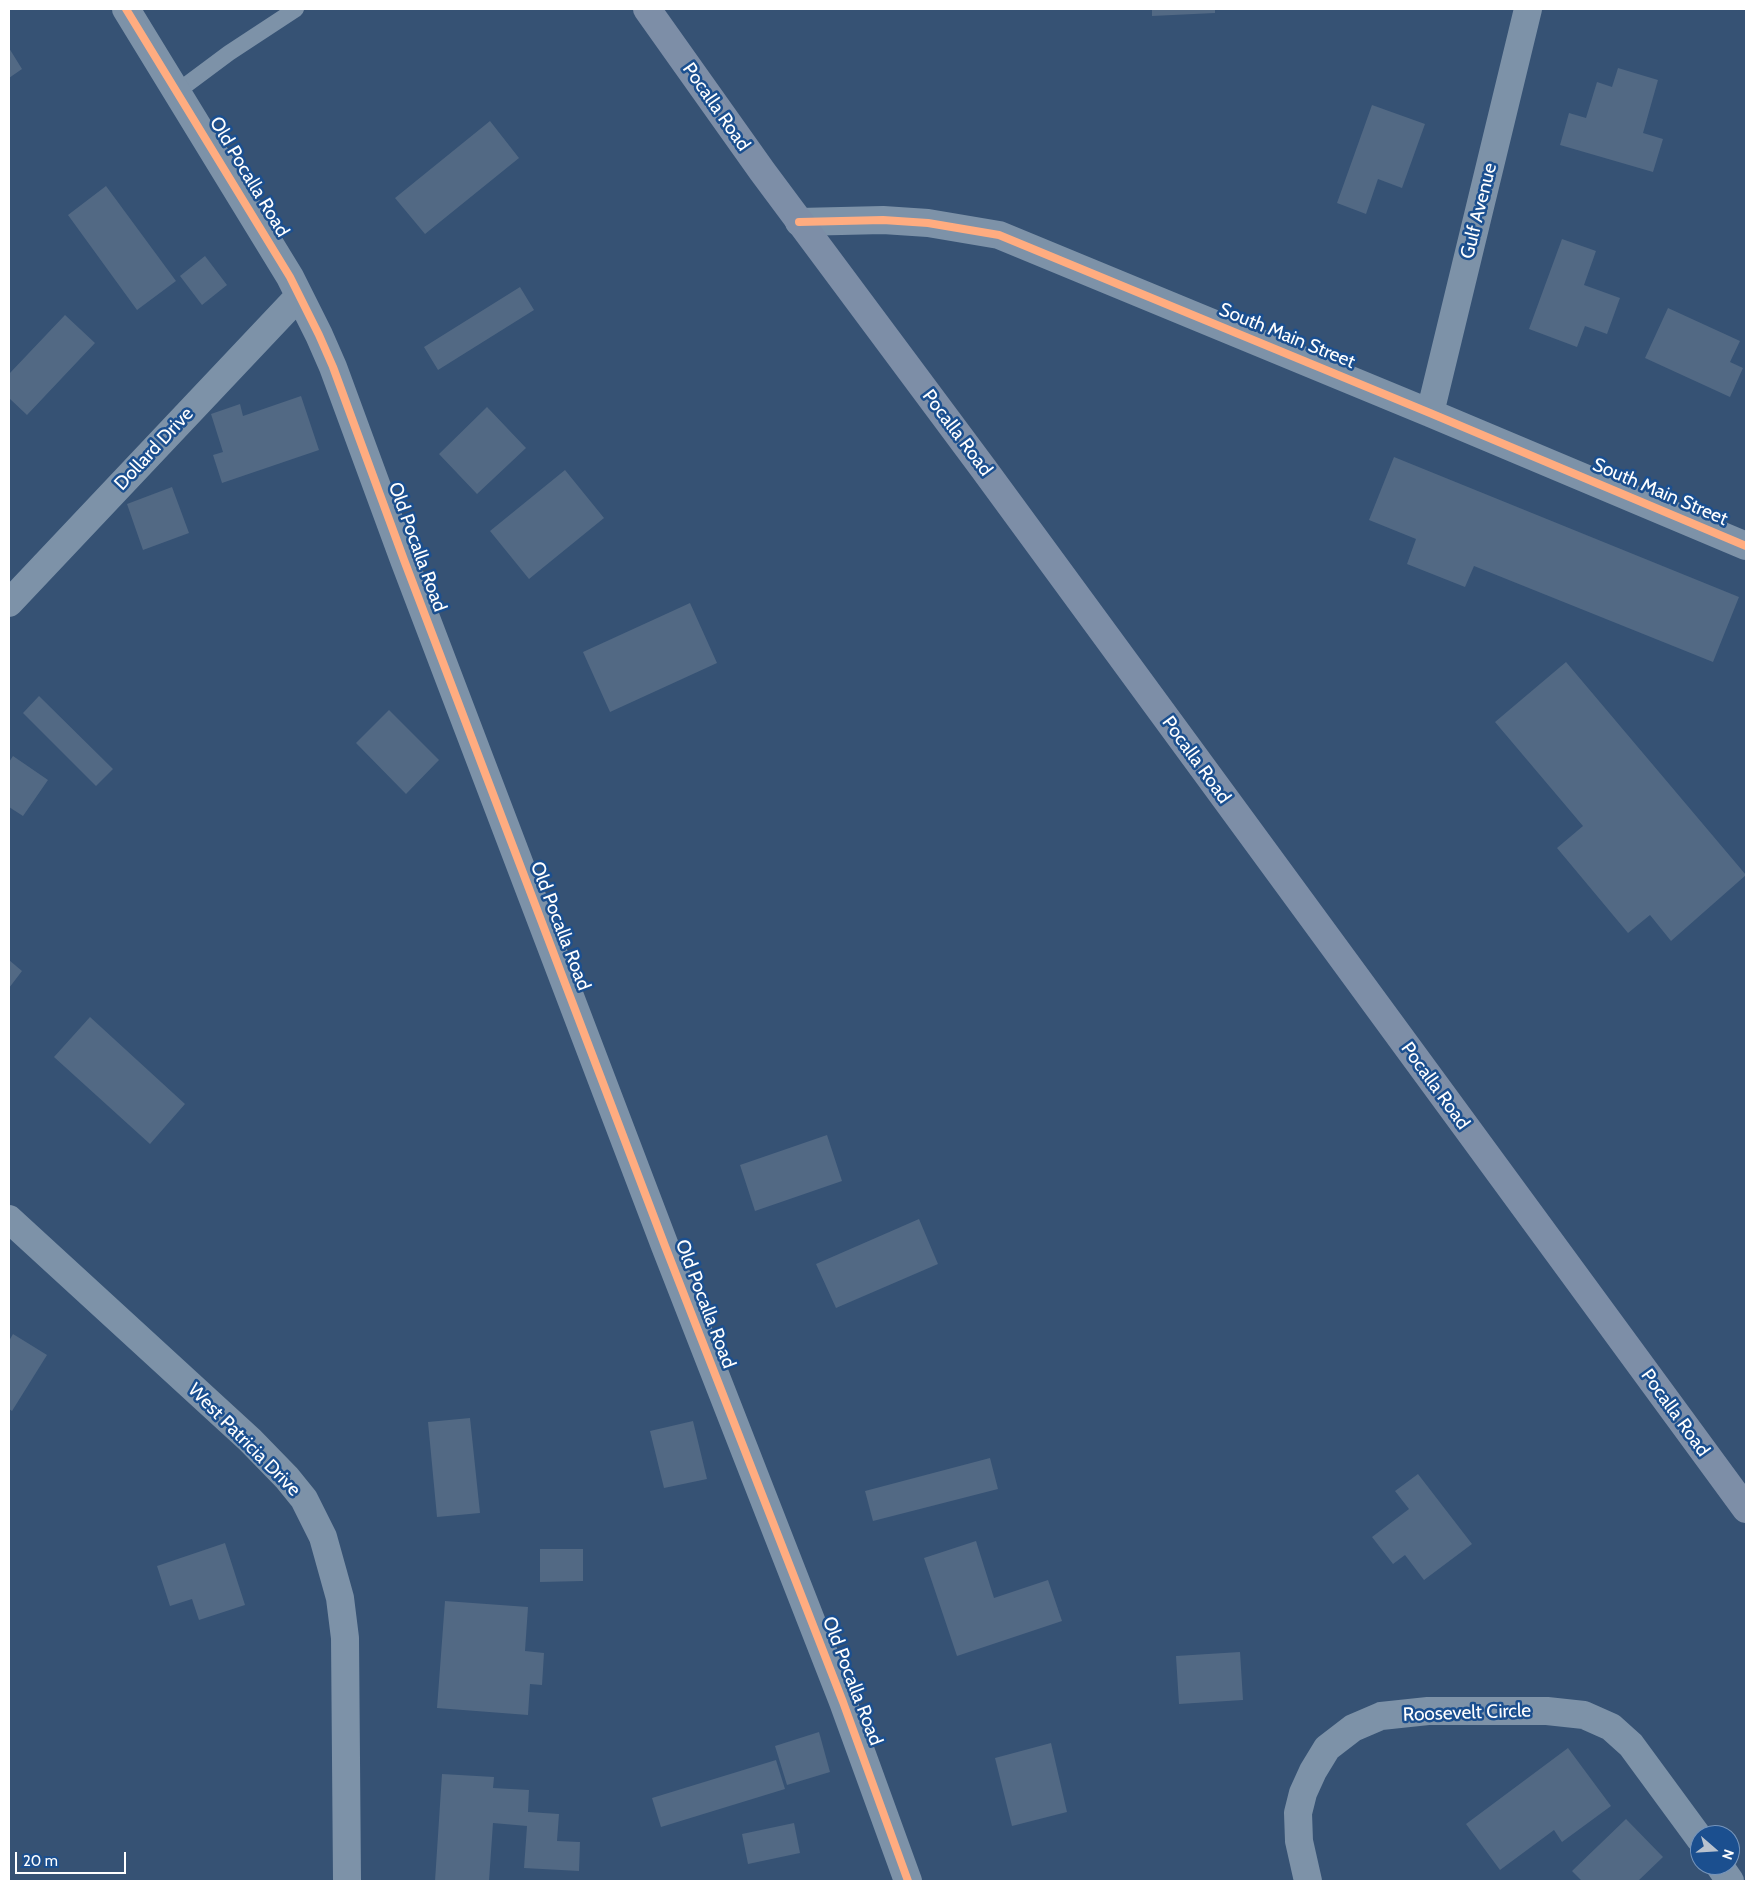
<!DOCTYPE html>
<html>
<head>
<meta charset="utf-8">
<style>
  body { margin:0 }
  #map { position:relative; width:1755px; height:1890px; overflow:hidden; background:#365274; font-family:Cabin,sans-serif }
  canvas { display:block }
  .frame { position:absolute; inset:0; border:10px solid #fff; pointer-events:none }
  .north { position:absolute; left:1690px; top:1825px; width:50px; height:50px; box-sizing:border-box; background:#1b4f8f; border:1px solid #7695bc; border-radius:50%; rotate:109deg; font-size:14px; font-weight:700; line-height:20px; text-align:center; color:#fff }
  .north::after { content:''; display:block; margin:auto; width:18px; height:22px; background:#b9c2ce; clip-path:polygon(50% 0,100% 100%,50% 72%,0 100%) }
  .scale { position:absolute; left:15px; top:1852px; width:111px; height:22px; box-sizing:border-box; border:2px solid #fff; border-top:0; padding-left:6px; font-size:15px; line-height:18px; white-space:nowrap; color:#fff; -webkit-text-stroke:4px #1b4f8f; paint-order:stroke }
</style>
</head>
<body>
<div id="map">
<canvas width="1755" height="1890"></canvas>
<div class="frame"></div>
<div class="north">N</div>
<div class="scale">20 m</div>
</div>
<script>
const ctx = document.querySelector('canvas').getContext('2d');
ctx.lineJoin = 'round';
function fill(path, color) { ctx.fillStyle = color; ctx.fill(path, 'evenodd'); }
const toPath = rows => new Path2D(rows.map(r => 'M' + r).join(''));
function trace(path, color, width, dash) { ctx.strokeStyle = color; ctx.lineWidth = width; ctx.lineCap = dash ? 'butt' : 'round'; ctx.setLineDash(dash || []); ctx.stroke(path); }
function write(font, color, halo, rows, align = 'center') {
  ctx.font = font + ' Cabin,sans-serif'; ctx.lineWidth = 5; ctx.setLineDash([]); ctx.textBaseline = 'middle'; ctx.strokeStyle = halo; ctx.fillStyle = color; for (const [text, x, y, turn = 0] of rows) {
    ctx.save(); ctx.translate(x, y); ctx.rotate((+turn || 0) * Math.PI / 180); ctx.textAlign = isNaN(turn) ? turn : align; if (halo) ctx.strokeText(text, 0, 0); ctx.fillText(text, 0, 0); ctx.restore();
  }
}
fill(toPath([
  [1152,9,1215,9,1215,13,1152,16],
  [9,48,22,69,9,78],
  [1618,68,1658,80,1643,133,1663,139,1653,172,1560,145,1569,113,1586,118,1597,82,1612,87],
  [1372,105,1425,124,1402,188,1378,179,1366,214,1337,203],
  [490,121,519,158,425,234,395,198],
  [106,186,176,281,137,310,68,215],
  [1562,239,1596,251,1584,285,1620,298,1607,334,1585,326,1577,347,1529,329],
  [205,256,227,285,202,305,180,276],
  [520,287,534,310,438,370,424,347],
  [1668,308,1740,341,1730,362,1743,368,1730,397,1645,358],
  [65,315,95,343,27,415,9,398,9,374],
  [301,396,319,450,222,483,213,455,223,452,211,414,240,404,243,416],
  [487,407,526,448,477,494,439,454],
  [1394,457,1739,597,1713,662,1474,566,1465,587,1407,564,1416,539,1369,520],
  [565,470,604,518,529,579,490,531],
  [172,487,189,533,143,550,127,504],
  [690,603,717,663,610,712,583,652],
  [1566,662,1746,875,1671,941,1650,915,1628,933,1557,848,1583,826,1495,722],
  [39,696,113,769,96,786,23,713],
  [389,710,439,760,406,794,356,743],
  [13,756,48,780,23,816,9,807,9,762],
  [9,960,22,971,9,988],
  [90,1017,185,1104,150,1144,54,1057],
  [827,1135,842,1181,755,1211,740,1165],
  [919,1219,938,1264,836,1308,816,1264],
  [13,1334,47,1355,12,1411,9,1409,9,1341],
  [470,1418,480,1513,437,1517,428,1422],
  [693,1421,707,1479,664,1488,650,1431],
  [990,1458,998,1489,873,1521,865,1491],
  [1418,1474,1472,1544,1424,1580,1405,1555,1393,1564,1372,1537,1409,1509,1395,1491],
  [976,1541,994,1598,1048,1580,1062,1621,957,1656,924,1558],
  [225,1543,245,1605,199,1620,192,1599,170,1606,157,1566],
  [540,1549,583,1549,583,1581,540,1582],
  [445,1601,528,1607,525,1651,544,1653,542,1685,530,1684,528,1715,437,1708],
  [1240,1652,1243,1700,1179,1704,1176,1656],
  [819,1732,830,1772,787,1785,775,1746],
  [1051,1743,1067,1812,1012,1826,995,1758],
  [1568,1748,1611,1806,1562,1842,1554,1830,1500,1870,1466,1824],
  [776,1760,785,1789,661,1827,652,1798],
  [442,1774,494,1777,493,1788,529,1790,528,1812,559,1814,557,1841,580,1842,579,1871,524,1868,527,1826,493,1823,489,1881,435,1881],
  [1626,1819,1663,1857,1638,1881,1582,1881,1572,1871],
  [794,1823,800,1853,748,1864,742,1834]
]), '#526984');
trace(toPath([
  [178,91,229,53,296,9]
]), '#7d92a8', 16);
trace(toPath([
  [126,9,290,277,319,335,333,367,404,560,665,1246,843,1702,908,1881],
  [799,222,883,220,928,223,999,235,1430,413,1746,546],
  [1430,413,1528,9],
  [9,603,299,296],
  [9,1219,250,1440,287,1478,304,1499,323,1537,340,1598,345,1638,347,1881],
  [1719,1865,1730,1881],
  [1308,1881,1299,1841,1298,1813,1303,1793,1313,1771,1327,1748,1353,1728,1381,1716,1428,1711,1547,1711,1584,1715,1611,1727,1631,1745,1700,1839]
]), '#7d92a8', 28);
trace(toPath([
  [647,9,762,171,983,468,1746,1509]
]), '#7d8ea7', 28);
trace(toPath([
  [126,9,290,277,319,335,333,367,404,560,665,1246,843,1702,908,1881],
  [799,222,883,220,928,223,999,235,1430,413,1746,546]
]), '#ffac80', 8);
write('19px', '#fff', '#1b4f8f', [
  ["Pocalla Road",716,107,55],
  ["Old Pocalla Road",249,177,59],
  ["Gulf Avenue",1479,211,-76],
  ["South Main Street",1287,336,22],
  ["Pocalla Road",957,433,53],
  ["Dollard Drive",154,449,-47],
  ["South Main Street",1660,492,23],
  ["Old Pocalla Road",417,547,70],
  ["Pocalla Road",1196,760,54],
  ["Old Pocalla Road",560,926,69],
  ["Pocalla Road",1435,1086,54],
  ["Old Pocalla Road",705,1304,69],
  ["Pocalla Road",1675,1413,54],
  ["West Patricia Drive",244,1440,45],
  ["Old Pocalla Road",852,1681,69],
  ["Roosevelt Circle",1467,1713,-2]
]);
</script>
</body>
</html>
